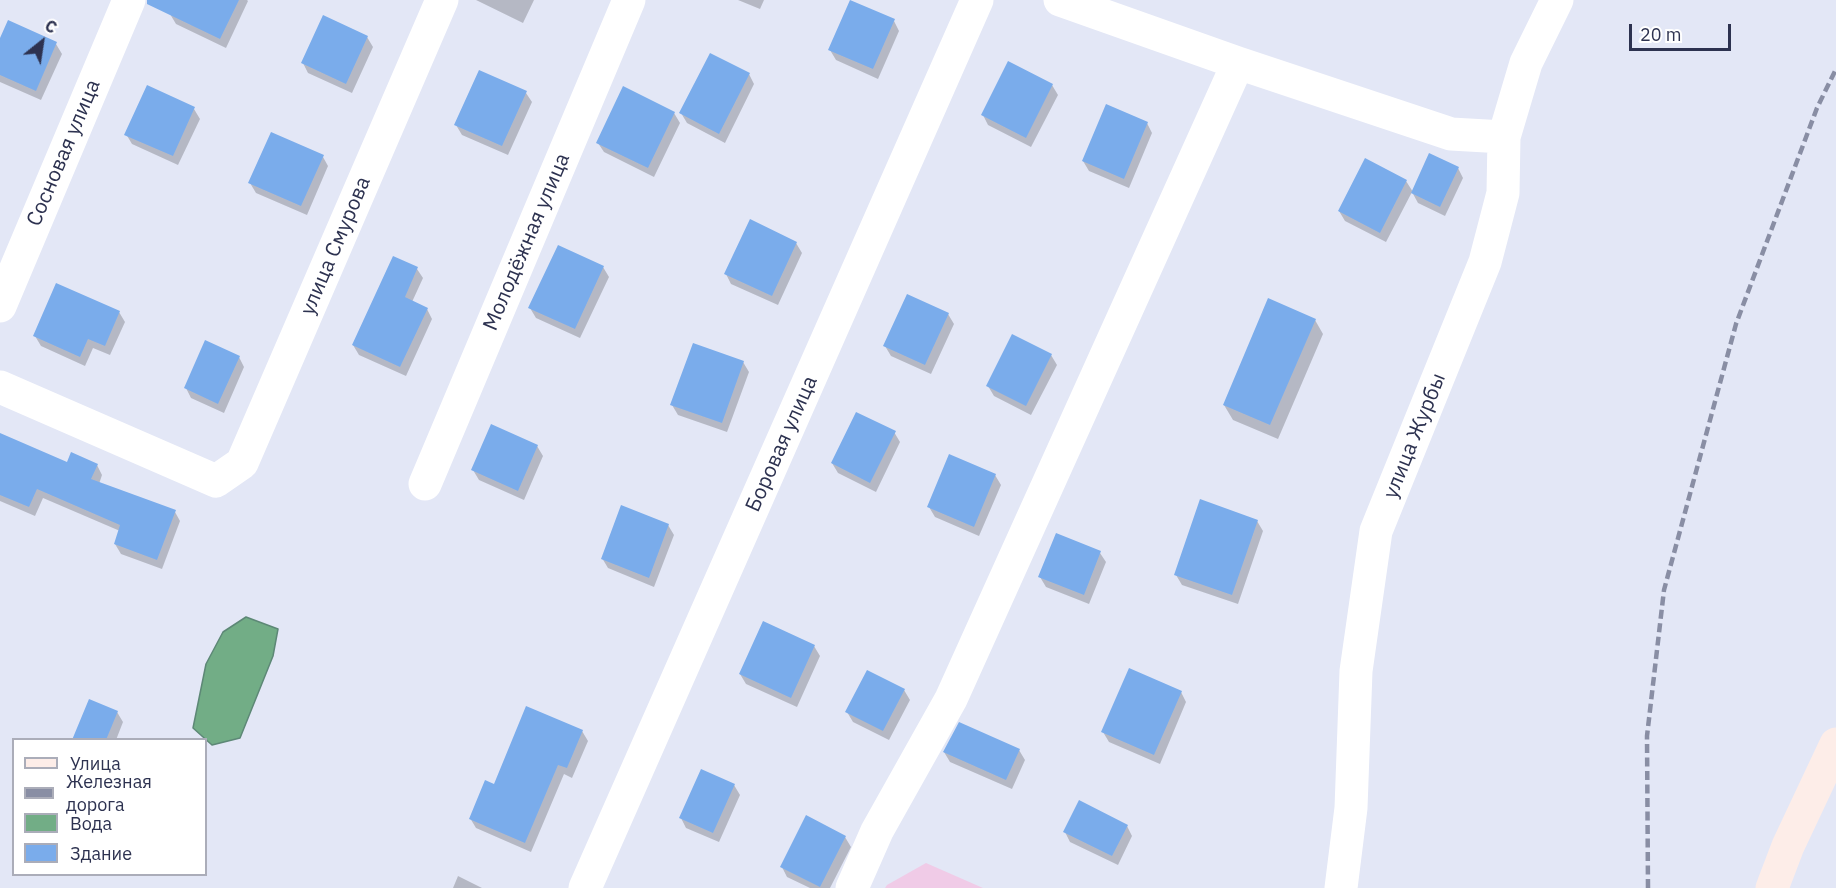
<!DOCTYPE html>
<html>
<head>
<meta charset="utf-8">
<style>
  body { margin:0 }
  #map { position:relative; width:1836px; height:888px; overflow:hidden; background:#e3e7f6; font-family:"IBM Plex Sans",sans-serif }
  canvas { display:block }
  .legend { position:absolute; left:12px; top:738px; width:195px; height:138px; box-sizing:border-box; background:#fff; border:2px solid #abadb9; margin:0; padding:8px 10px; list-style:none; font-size:18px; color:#2d3250 }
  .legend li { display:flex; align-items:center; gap:12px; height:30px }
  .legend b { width:30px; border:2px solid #abadb9 }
  .north { position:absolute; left:12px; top:12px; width:60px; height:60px; -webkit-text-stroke:4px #fff; paint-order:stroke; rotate:30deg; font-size:16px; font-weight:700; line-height:24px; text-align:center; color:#2d3250 }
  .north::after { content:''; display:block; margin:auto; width:21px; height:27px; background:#2d3250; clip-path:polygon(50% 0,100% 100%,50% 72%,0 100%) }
  .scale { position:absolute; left:1629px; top:24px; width:102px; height:27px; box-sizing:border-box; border:3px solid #2d3250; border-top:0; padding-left:8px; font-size:18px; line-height:21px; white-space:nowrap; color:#2d3250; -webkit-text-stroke:4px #fff; paint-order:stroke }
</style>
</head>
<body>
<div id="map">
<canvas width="1836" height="888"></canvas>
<ul class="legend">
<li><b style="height:8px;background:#fdede8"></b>Улица</li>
<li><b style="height:8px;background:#898ea4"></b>Железная дорога</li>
<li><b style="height:16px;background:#72ad86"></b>Вода</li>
<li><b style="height:16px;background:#7aaceb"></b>Здание</li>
</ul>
<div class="north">С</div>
<div class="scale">20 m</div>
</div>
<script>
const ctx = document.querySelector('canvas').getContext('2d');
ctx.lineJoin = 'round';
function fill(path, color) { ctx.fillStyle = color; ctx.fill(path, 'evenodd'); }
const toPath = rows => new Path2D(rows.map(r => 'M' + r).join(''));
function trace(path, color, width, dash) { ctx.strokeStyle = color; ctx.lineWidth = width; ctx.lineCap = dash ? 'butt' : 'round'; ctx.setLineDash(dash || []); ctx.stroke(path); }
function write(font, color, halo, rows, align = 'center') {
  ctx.font = font + ' "IBM Plex Sans",sans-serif'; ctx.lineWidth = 4.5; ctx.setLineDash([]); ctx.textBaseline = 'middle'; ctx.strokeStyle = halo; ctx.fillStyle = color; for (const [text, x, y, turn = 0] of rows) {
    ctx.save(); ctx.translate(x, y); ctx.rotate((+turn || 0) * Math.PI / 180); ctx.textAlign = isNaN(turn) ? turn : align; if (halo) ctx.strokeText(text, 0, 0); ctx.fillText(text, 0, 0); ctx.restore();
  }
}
fill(toPath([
  [926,863,983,888,885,888,887,885]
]), '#f0cbe7');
const water = toPath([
  [246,617,278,629,273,656,240,738,212,745,193,728,206,664,223,632,246,617]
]);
fill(water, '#72ad86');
trace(water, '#5d8876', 1.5);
fill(toPath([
  [177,0,247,0,248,1,226,48,176,24,170,14],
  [476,0,534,0,523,23],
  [738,0,764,0,760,9],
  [894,21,899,31,878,79,836,60,830,50],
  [9,22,56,44,62,54,41,100,0,82,0,42],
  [367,37,373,47,352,93,308,73,303,63],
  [749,74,754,84,725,143,687,123,681,113],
  [1052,85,1058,95,1031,147,988,125,983,115],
  [526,93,532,102,508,155,462,135,456,125],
  [194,109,200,119,178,165,132,144,126,134],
  [674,113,680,123,654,177,604,152,598,143],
  [1147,123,1152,133,1129,188,1089,171,1083,161],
  [323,157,328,166,307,215,256,193,250,183],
  [1366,160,1406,181,1413,192,1458,168,1463,178,1445,216,1418,203,1412,192,1386,242,1345,221,1339,211],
  [796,243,802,253,778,305,731,284,726,274],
  [394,258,417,269,423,278,412,302,427,309,432,319,406,376,359,355,353,345],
  [603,267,609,277,580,338,536,318,530,308],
  [119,312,125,322,110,355,93,348,85,366,41,346,35,336],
  [948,314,954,324,931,374,891,356,885,346],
  [1315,320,1323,334,1278,439,1233,420,1224,405],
  [1051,355,1057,365,1031,415,994,396,988,386],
  [239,357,244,367,224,413,191,398,186,388],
  [743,362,749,372,727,432,678,415,672,405],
  [894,432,900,442,876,492,838,473,832,463],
  [0,435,67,464,97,465,102,475,99,484,175,512,180,521,162,569,121,554,115,544,120,531,43,498,35,516,0,501],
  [537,446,543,456,524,500,479,480,473,470],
  [995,475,1001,485,979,536,935,517,929,507],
  [1257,521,1263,531,1238,604,1182,585,1176,575],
  [668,525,674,535,654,587,608,568,602,558],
  [1100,553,1106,562,1089,604,1046,587,1040,577],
  [814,646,820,656,797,707,746,684,740,674],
  [904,690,910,700,889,740,853,722,847,712],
  [1181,692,1186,702,1160,764,1109,742,1103,732],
  [117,712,123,722,116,740,74,740],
  [582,731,588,741,572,778,564,774,531,852,476,828,470,818,494,785],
  [1019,750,1025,760,1012,789,950,762,944,752],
  [734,785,740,795,719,842,686,828,681,818],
  [1127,826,1132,836,1118,865,1070,842,1065,832],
  [845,837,851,847,830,888,810,888,787,877,782,867],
  [458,876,482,888,453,888]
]), '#0003');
fill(toPath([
  [147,0,239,0,220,39,147,4],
  [850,0,895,19,873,69,828,50],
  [323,15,368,36,346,84,301,63],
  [8,20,57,42,36,91,0,75,0,38],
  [710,53,750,73,719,134,679,113],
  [1008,61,1053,84,1026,138,981,115],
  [479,70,527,91,502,146,454,125],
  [147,85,195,107,173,156,124,135],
  [623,86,675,112,648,168,596,143],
  [1106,104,1148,122,1124,179,1082,161],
  [271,132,324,155,301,206,248,183],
  [1429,153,1459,167,1440,207,1411,193],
  [1365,158,1407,180,1380,233,1338,211],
  [750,219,797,242,772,296,724,274],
  [558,245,604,266,575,329,528,308],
  [393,256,418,267,405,297,428,308,400,367,352,345],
  [56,283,120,311,105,346,88,339,80,357,33,336],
  [907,294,949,313,925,365,883,346],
  [1268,298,1316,319,1270,425,1223,405],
  [1012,334,1052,354,1026,406,986,386],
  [205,340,240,356,218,404,184,388],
  [693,343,744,361,722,423,670,405],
  [856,412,896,431,870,483,831,463],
  [491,424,538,445,518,491,471,470],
  [0,433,67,462,71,452,98,464,91,479,176,510,157,560,114,544,120,525,37,489,29,507,0,495],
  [949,454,996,474,974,527,927,507],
  [1200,499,1258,520,1232,595,1174,575],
  [621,505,669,524,649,578,601,559],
  [1056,533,1101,551,1084,595,1038,577],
  [763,621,815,645,791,698,739,674],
  [1129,668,1182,691,1154,755,1101,732],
  [867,670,905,689,883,731,845,712],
  [89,699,118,711,106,740,72,740],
  [526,706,583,730,567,768,558,765,525,843,469,819,485,780,494,784],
  [959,722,1020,749,1006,780,943,752],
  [701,769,735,784,713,833,679,818],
  [1079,800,1128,825,1112,856,1063,832],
  [806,815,846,836,820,887,780,867]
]), '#7aaceb');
trace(toPath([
  [1060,0,1238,63,1451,134,1504,137],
  [0,306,129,0],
  [0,387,216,481,242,463,442,0],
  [425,484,629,0],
  [585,888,977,0],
  [852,888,877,831,951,699,1238,63],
  [1341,888,1351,808,1356,671,1376,531,1485,262,1503,193,1504,137,1526,63,1557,0]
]), '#fff', 33);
trace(toPath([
  [1772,888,1788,846,1836,744]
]), '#fdede8', 33);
trace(toPath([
  [1648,888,1647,736,1664,590,1736,324,1817,108,1836,69]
]), '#898ea4', 4.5, [9, 4.5]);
write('21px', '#2d3250', '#fff', [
  ["Сосновая улица",64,153,-67],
  ["Молодёжная улица",527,242,-67],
  ["улица Смурова",336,246,-67],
  ["улица Журбы",1415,436,-68],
  ["Боровая улица",782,444,-66]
]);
</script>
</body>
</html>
